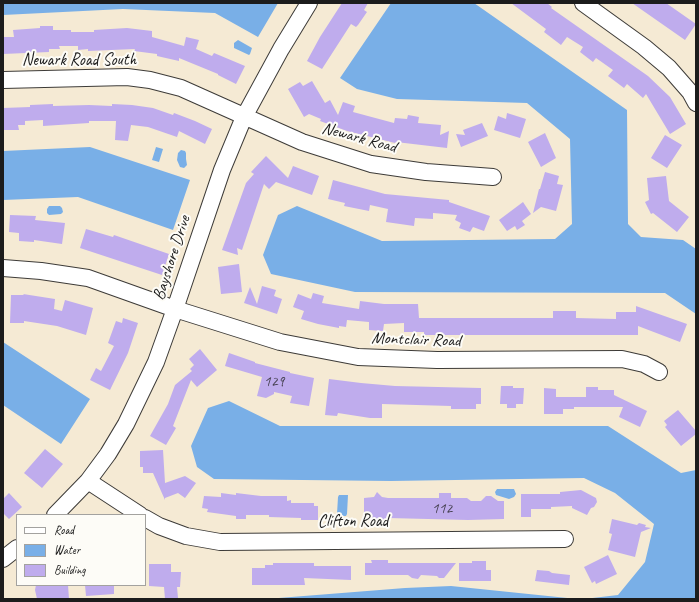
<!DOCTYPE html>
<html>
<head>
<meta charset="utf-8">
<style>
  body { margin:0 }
  #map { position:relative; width:699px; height:602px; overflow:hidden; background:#f5ead4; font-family:Caveat,sans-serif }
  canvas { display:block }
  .frame { position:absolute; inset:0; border:4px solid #1c1c1c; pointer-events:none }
  .legend { position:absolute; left:16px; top:514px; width:130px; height:72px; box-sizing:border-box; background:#fdfcf7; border:1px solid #a3a29f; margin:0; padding:5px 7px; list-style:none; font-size:12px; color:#1c1c1c }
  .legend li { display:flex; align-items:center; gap:8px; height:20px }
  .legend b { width:20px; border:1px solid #a3a29f }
</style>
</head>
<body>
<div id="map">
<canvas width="699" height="602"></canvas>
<div class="frame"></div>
<ul class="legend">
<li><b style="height:5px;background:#fff"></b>Road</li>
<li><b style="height:11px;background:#79afe7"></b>Water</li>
<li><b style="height:11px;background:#bfaced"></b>Building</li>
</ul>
</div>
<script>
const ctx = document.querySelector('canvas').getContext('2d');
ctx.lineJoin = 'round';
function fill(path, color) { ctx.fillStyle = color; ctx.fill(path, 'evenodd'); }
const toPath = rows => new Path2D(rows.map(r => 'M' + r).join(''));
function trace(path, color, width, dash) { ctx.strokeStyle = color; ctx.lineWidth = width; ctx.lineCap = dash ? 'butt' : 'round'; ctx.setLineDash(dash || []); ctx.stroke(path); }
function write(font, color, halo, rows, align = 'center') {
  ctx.font = font + ' Caveat,sans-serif'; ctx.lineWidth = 4; ctx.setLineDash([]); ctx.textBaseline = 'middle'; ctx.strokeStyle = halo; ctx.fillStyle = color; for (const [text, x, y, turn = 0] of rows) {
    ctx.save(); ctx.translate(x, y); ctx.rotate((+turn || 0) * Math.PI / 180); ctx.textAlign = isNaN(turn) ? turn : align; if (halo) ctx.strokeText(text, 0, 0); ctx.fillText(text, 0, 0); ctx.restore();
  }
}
fill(toPath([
  [3,3,278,3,258,37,215,13,123,9,3,15],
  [391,3,474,3,627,110,628,224,641,237,683,240,696,249,696,314,665,293,355,292,271,274,263,255,278,215,297,206,382,241,555,239,572,224,570,139,527,103,397,99,357,89,340,78],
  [238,40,252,48,250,54,249,55,234,48,234,43],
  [90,147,190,180,173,230,78,197,3,200,3,151],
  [156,147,163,149,159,162,152,160],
  [181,150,185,151,186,153,186,159,187,165,184,168,180,167,177,160,178,153],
  [49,206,60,206,62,208,63,212,61,214,49,215,47,213,47,209],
  [3,342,90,399,61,444,3,405],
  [229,401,280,426,608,426,681,473,696,470,696,599,584,599,618,595,645,562,654,524,615,493,584,478,391,481,214,479,197,467,191,446,208,408],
  [497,489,514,489,516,494,514,497,509,499,496,495,495,492],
  [339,495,348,495,347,514,346,516,339,516,337,514,338,497],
  [451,586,577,599,266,599,405,588]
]), '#79afe7');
fill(toPath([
  [342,3,368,3,364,10,367,12,358,25,356,27,351,24,322,69,307,61,320,37],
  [511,3,547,3,552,7,551,8,648,76,670,97,686,124,670,134,646,94,643,98,627,84,624,88,608,76,613,70,596,58,593,62,580,52,583,47,567,37,561,45,544,32,546,29],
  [632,3,666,3,696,24,685,40],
  [40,26,53,26,53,30,71,30,71,32,94,32,94,30,127,28,152,31,152,37,184,46,186,37,199,40,196,49,212,56,214,53,245,66,236,84,218,75,218,74,179,58,179,61,157,56,157,54,134,51,135,49,88,51,88,49,78,50,78,46,59,46,60,49,49,49,49,52,3,54,3,37,14,37,13,30,40,28],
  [312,81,322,98,325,103,330,100,338,115,343,102,355,106,353,112,394,123,395,118,407,119,408,115,419,117,418,123,441,125,440,135,449,131,447,148,396,142,395,143,347,131,320,121,321,119,309,114,304,117,288,89,300,82,303,86],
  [53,104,53,106,89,105,112,106,112,104,132,105,153,108,173,115,174,113,195,121,212,129,205,144,179,131,177,137,148,127,131,125,128,141,115,140,116,121,89,121,89,123,43,126,43,120,25,121,25,125,18,125,19,130,3,130,3,108,30,107,30,105],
  [507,113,526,119,520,138,494,130,498,116,506,119],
  [482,123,488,136,461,147,456,134,465,135,463,130],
  [545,133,556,158,541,167,528,142],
  [665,135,682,145,667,168,651,158],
  [266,156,288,178,293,166,319,176,312,195,276,182,269,189,264,184,242,250,237,248,238,255,222,250,246,183,254,174,251,172],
  [545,172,559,176,557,184,563,185,556,211,541,207,533,213,539,189,540,189],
  [666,176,669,201,689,217,677,232,653,213,651,214,645,202,649,200,647,178],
  [333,180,385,194,449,200,449,202,490,216,484,231,473,227,470,232,459,228,461,223,455,220,457,215,433,213,433,219,415,218,414,226,386,222,388,209,370,205,369,211,344,206,345,203,328,199],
  [523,202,531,214,522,221,525,225,517,230,515,226,507,231,499,220],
  [10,215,36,216,35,220,65,223,62,244,34,240,34,242,19,241,19,233,9,232],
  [86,229,113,237,114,235,169,254,162,275,80,248],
  [239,264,242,292,221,294,218,267],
  [262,286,276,290,274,296,282,299,277,314,244,303,250,287,257,304],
  [313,293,324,296,322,303,359,309,360,301,384,304,418,304,419,318,553,318,553,311,576,311,576,318,616,319,616,312,636,312,636,306,687,324,680,342,638,326,638,335,424,335,424,332,404,332,404,323,384,324,383,331,369,330,369,322,347,320,346,327,339,326,339,328,318,324,301,319,304,311,293,307,298,294,311,299],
  [23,294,55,299,54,309,62,311,65,300,93,308,86,335,57,326,24,321,24,323,10,323,11,295,24,295],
  [123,318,138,323,128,353,110,390,90,380,96,368,101,371,114,346,108,343,116,321,122,323],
  [200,349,217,370,197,387,191,380,173,426,176,428,166,445,150,436,168,404,175,385,192,371,190,369,194,365,189,359],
  [229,353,255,362,255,363,290,372,290,373,314,378,309,406,290,403,292,396,274,392,274,394,266,398,257,396,262,377,225,366],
  [329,379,361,383,395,386,481,388,481,404,476,404,476,409,451,409,451,406,382,404,382,418,370,418,338,413,337,416,325,415],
  [501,386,513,386,513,388,524,388,523,404,516,404,516,408,507,408,507,404,500,404],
  [586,387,598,387,598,390,614,390,614,395,647,411,640,427,619,417,623,407,574,407,574,409,563,409,563,414,544,414,544,388,556,389,556,397,586,397],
  [678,410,696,431,696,434,681,446,665,427,667,425,664,421],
  [45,449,63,464,42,488,24,473],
  [163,450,165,483,185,476,196,483,185,498,178,493,165,498,165,500,153,473,143,473,143,467,140,467,140,451],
  [581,490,596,498,597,502,594,507,591,508,587,515,572,508,572,506,551,507,551,509,531,509,531,517,521,517,521,494,560,494,560,492],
  [377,492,382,497,388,498,439,498,439,493,451,493,451,498,467,498,471,501,481,501,486,496,491,496,498,501,504,501,504,519,468,520,388,518,388,520,364,520,364,498,374,497],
  [9,493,22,507,9,519,3,513,3,499],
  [221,493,236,495,236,493,261,496,287,496,287,501,291,500,291,503,314,503,314,506,318,506,318,520,301,520,301,518,269,517,269,515,246,515,246,519,236,519,236,516,207,512,208,509,202,508,204,496,221,497],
  [612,519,637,525,639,523,646,525,645,527,651,528,641,532,635,557,608,550,612,534,609,533],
  [608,555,617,574,596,584,595,581,592,583,584,567],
  [371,560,388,560,388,563,456,563,444,578,439,578,437,576,421,575,418,579,412,578,408,575,365,575,365,563,372,563],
  [472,561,486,561,486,570,491,570,491,581,459,581,459,563,472,563],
  [273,563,314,563,314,566,351,566,351,580,304,578,305,585,252,585,252,568,265,568,265,565,273,565],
  [149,564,171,564,171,572,181,572,180,587,177,587,178,598,165,599,164,587,149,586],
  [537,570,549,571,552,573,570,575,569,585,535,581],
  [36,585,68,585,69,599,37,599,35,590],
  [85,585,114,585,114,594,86,596]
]), '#bfaced');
const minor = toPath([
  [583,3,644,47,669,68,690,92,696,103],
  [3,80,127,77,150,80,181,88,302,142,371,164,426,172,493,177],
  [3,268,41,271,88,278,175,309,280,342,358,357,437,360,622,359,644,364,659,372],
  [88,481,140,515],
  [55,515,88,481,108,454,126,424,156,362,175,309,222,170,244,117,281,49,309,3],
  [145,518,159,526,186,536,220,542,565,539],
  [3,559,17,548]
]);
trace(minor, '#3d3b38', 18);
trace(minor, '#fff', 16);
write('15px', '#454050', null, [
  ["129",274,382],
  ["112",442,509]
]);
write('17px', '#1c1c1c', '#fdfcf7', [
  ["Newark Road South",79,61],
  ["Newark Road",359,138,15],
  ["Bayshore Drive",172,258,-72],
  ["Montclair Road",416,340,2],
  ["Clifton Road",353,522]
]);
</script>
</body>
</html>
